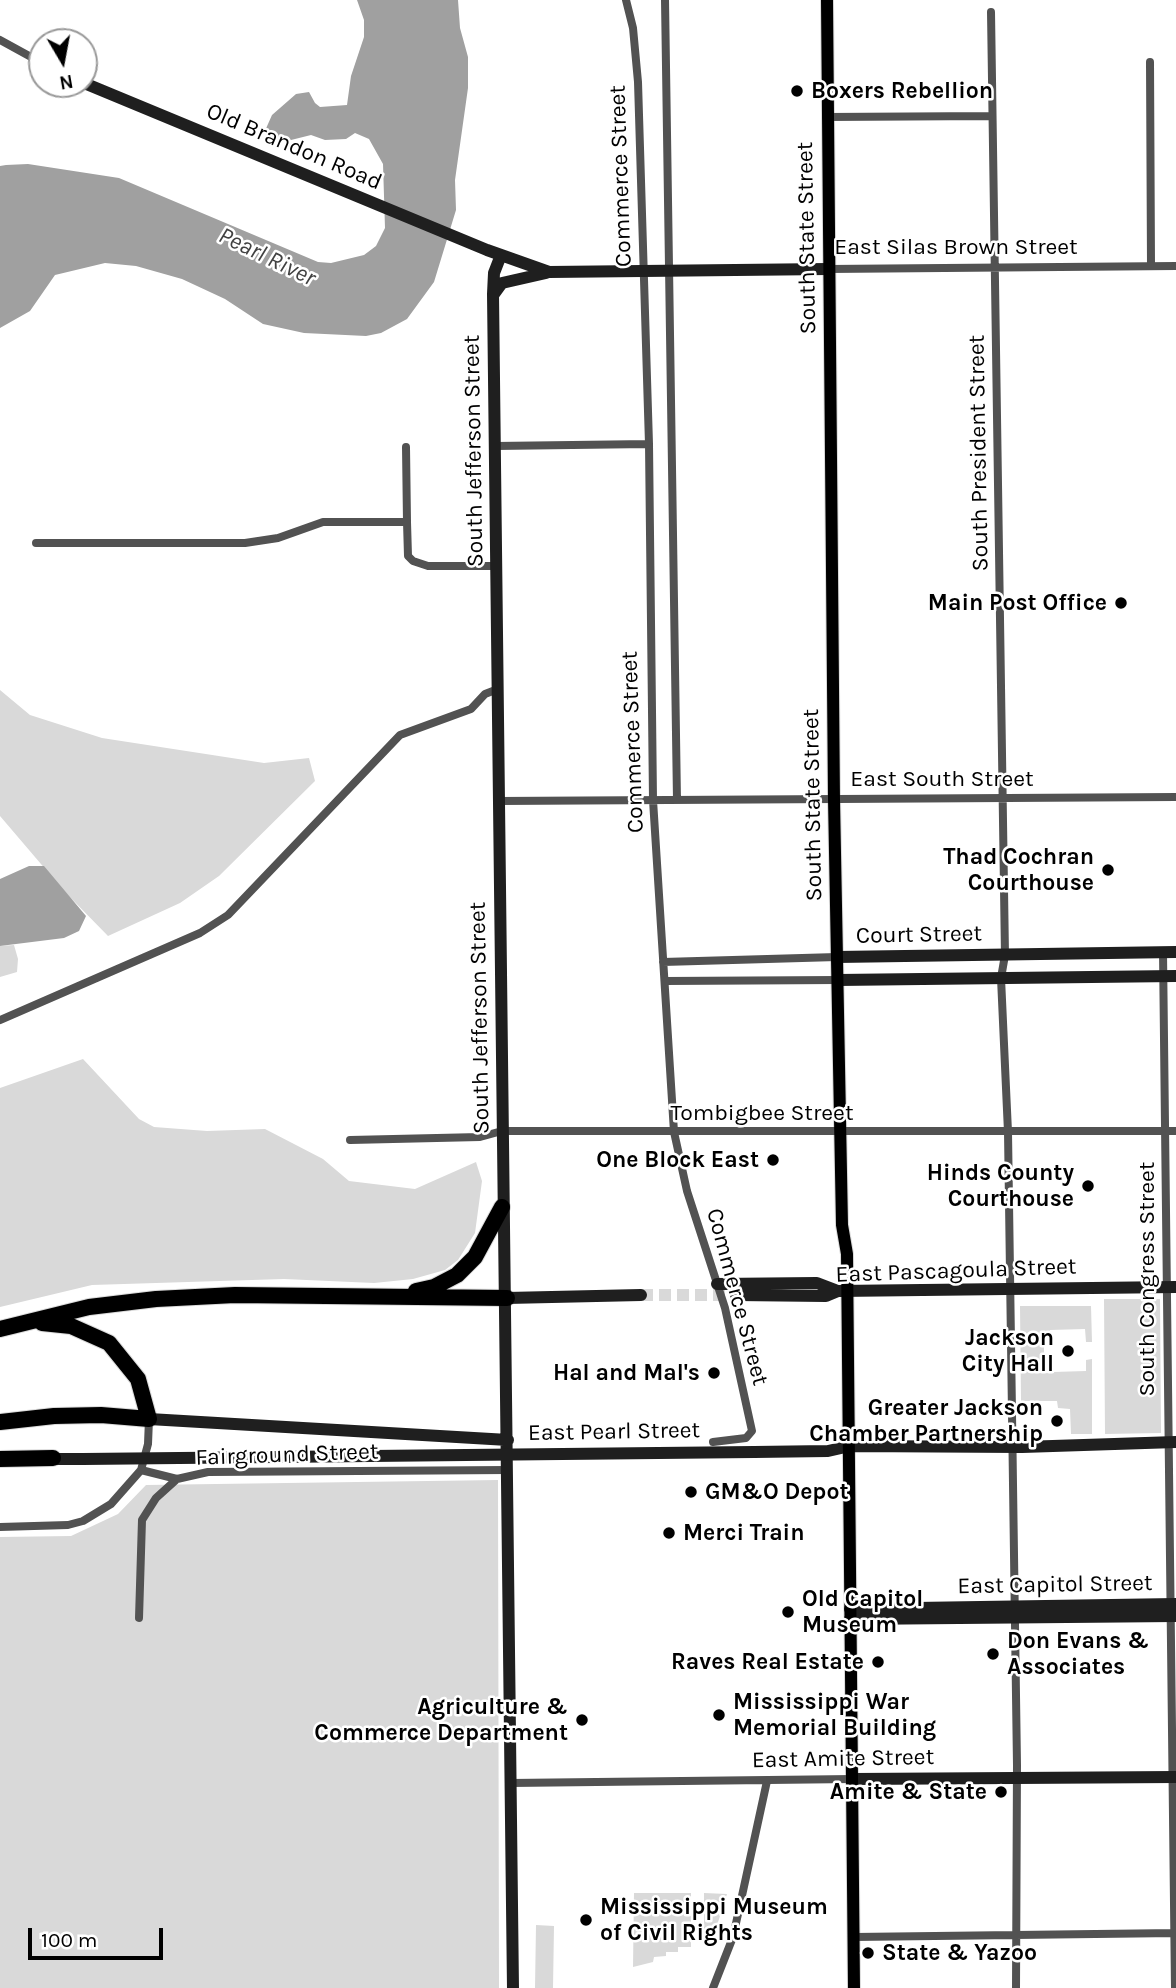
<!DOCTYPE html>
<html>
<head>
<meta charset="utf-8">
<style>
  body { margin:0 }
  #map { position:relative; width:1176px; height:1988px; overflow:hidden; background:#fff; font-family:Karla,sans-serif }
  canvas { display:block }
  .north { position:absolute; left:28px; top:28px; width:70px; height:70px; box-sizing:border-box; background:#fff; border:2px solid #999; border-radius:50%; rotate:170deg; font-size:19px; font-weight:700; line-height:28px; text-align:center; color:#000 }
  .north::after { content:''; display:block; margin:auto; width:24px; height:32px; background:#000; clip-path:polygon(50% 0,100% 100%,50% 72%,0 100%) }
  .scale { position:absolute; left:28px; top:1928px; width:135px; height:32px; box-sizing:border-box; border:4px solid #000; border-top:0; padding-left:9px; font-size:21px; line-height:24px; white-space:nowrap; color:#000; -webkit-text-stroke:5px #fff; paint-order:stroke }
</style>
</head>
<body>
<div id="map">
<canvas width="1176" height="1988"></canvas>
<div class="north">N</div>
<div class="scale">100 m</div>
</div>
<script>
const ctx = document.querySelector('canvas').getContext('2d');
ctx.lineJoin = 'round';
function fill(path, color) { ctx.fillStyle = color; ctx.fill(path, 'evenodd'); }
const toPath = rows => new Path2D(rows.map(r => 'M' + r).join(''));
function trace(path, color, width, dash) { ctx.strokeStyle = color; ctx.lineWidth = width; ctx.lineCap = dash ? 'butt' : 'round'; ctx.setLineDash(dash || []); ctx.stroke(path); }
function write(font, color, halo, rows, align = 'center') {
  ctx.font = font + ' Karla,sans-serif'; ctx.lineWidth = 5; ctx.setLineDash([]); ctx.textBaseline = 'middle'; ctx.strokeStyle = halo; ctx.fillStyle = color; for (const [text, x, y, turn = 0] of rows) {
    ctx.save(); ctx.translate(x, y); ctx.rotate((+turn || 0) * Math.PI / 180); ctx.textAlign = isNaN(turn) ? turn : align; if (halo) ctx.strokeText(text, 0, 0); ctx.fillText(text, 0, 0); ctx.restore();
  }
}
fill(toPath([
  [0,690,30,715,102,738,264,763,309,758,315,781,219,876,180,903,108,936,64,891,0,816],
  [14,945,18,959,17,972,0,977,0,946],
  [83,1059,139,1119,154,1127,207,1131,265,1129,323,1159,349,1181,415,1189,476,1162,482,1181,475,1233,458,1260,445,1270,413,1279,374,1283,284,1279,92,1285,0,1307,0,1088],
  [1104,1299,1160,1299,1161,1433,1105,1434],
  [1020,1306,1091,1306,1092,1342,1086,1342,1085,1329,1050,1330,1050,1341,1044,1342,1044,1359,1052,1360,1053,1372,1086,1371,1086,1360,1092,1359,1092,1434,1071,1434,1070,1409,1058,1408,1057,1401,1021,1401],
  [498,1480,499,1988,0,1988,0,1537,71,1536,118,1514,146,1485],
  [634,1893,691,1893,691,1947,678,1947,678,1952,666,1952,666,1956,654,1957,653,1962,633,1967],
  [704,1893,727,1894,712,1941,704,1942],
  [536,1925,554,1926,553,1988,535,1988]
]), '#d9d9d9');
fill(toPath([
  [357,0,458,0,460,28,468,57,468,88,455,180,456,210,434,282,407,319,381,333,366,336,304,333,263,324,225,299,182,279,136,266,105,263,55,275,30,311,0,328,0,166,6,165,28,164,119,178,318,262,331,263,364,255,376,246,385,228,383,164,369,139,355,133,346,139,325,140,311,135,283,142,270,140,264,133,272,115,296,94,309,92,315,103,320,107,347,105,351,76,364,37,364,20],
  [29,866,44,866,86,916,79,931,64,938,0,946,0,879]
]), '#a0a0a0');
trace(toPath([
  [641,1295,736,1295]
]), '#d9d9d9', 12, [12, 6]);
const primary = toPath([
  [827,0,834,799,842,1225,847,1254,854,1988]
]);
const highway = toPath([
  [416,1291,434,1287,457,1275,475,1257,502,1207],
  [0,1329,89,1307,156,1299,235,1295,507,1298],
  [0,1422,54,1416,101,1415,149,1419,138,1379,109,1343,71,1326,42,1323],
  [0,1459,53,1458]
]);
trace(primary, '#dbdbdb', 14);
trace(highway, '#dbdbdb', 18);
trace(toPath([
  [626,0,633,28,638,82,649,444,653,800,674,1132,687,1191,725,1308,752,1431,746,1438,713,1442],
  [665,0,677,800],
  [991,12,1005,955,1001,978,1008,1132,1017,1765,1016,1988],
  [0,40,42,63],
  [1150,62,1151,266],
  [826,117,991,116],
  [828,269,1176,266],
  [495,446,649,444],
  [406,447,407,522],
  [36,543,245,543,278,538,323,522,407,522,408,556,413,561,428,566,496,566],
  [499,801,1176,797],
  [1163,952,1175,1988],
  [663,962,837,957],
  [665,981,838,980],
  [0,1020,200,933,228,915,400,735,471,709,485,694,498,689],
  [350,1140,480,1137,502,1131,1176,1131],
  [141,1470,177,1479],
  [0,1527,68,1525,83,1521,111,1504,141,1470,148,1444,149,1419],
  [139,1618,142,1520,156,1498,177,1479,208,1472,508,1470],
  [511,1783,853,1779],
  [854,1937,1176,1933],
  [713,1988,733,1937,767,1781]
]), '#525252', 8);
trace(toPath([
  [84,83,487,250,549,272,828,269],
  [501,255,494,273,493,294,513,1988],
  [494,294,502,283,546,273],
  [837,957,1176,952],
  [838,980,1176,976],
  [717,1284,817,1283,838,1291],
  [736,1295,826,1296,838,1291,1176,1287],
  [507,1298,641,1295],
  [149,1419,508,1440],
  [754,1452,828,1451,850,1446,1022,1447,1176,1442],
  [45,1459,83,1459],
  [850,1609,1176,1604],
  [850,1619,1176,1616],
  [853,1779,1176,1777]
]), '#1f1f1f', 12);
trace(primary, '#000', 12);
trace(highway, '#000', 16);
trace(toPath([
  [83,1459,754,1452]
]), '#1f1f1f', 12);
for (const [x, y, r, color] of [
  [797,91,7,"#000"],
  [1121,603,7,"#000"],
  [1108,870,7,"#000"],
  [773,1160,7,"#000"],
  [1088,1186,7,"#000"],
  [1068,1351,7,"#000"],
  [714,1373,7,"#000"],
  [1057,1421,7,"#000"],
  [691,1492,7,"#000"],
  [669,1533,7,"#000"],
  [788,1612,7,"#000"],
  [993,1654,7,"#000"],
  [878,1662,7,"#000"],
  [719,1715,7,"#000"],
  [582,1720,7,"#000"],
  [1001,1792,7,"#000"],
  [586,1920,7,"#000"],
  [868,1953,7,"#000"]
]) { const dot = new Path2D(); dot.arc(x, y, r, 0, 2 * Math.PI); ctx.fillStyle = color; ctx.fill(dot); trace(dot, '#fff', 2.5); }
write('bold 23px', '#000', '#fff', [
  ["Boxers Rebellion",811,91,"left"],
  ["Main Post Office",1107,603],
  ["Thad Cochran",1094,857],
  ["Courthouse",1094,883],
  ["One Block East",759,1160],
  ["Hinds County",1074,1173],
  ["Courthouse",1074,1199],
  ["Jackson",1054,1338],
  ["City Hall",1054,1364],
  ["Hal and Mal's",700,1373],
  ["Greater Jackson",1043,1408],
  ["Chamber Partnership",1043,1434],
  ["GM&O Depot",705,1492,"left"],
  ["Merci Train",683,1533,"left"],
  ["Old Capitol",802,1599,"left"],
  ["Museum",802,1625,"left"],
  ["Don Evans &",1007,1641,"left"],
  ["Associates",1007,1667,"left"],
  ["Raves Real Estate",864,1662],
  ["Mississippi War",733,1702,"left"],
  ["Memorial Building",733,1728,"left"],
  ["Agriculture &",568,1707],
  ["Commerce Department",568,1733],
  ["Amite & State",987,1792],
  ["Mississippi Museum",600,1907,"left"],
  ["of Civil Rights",600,1933,"left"],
  ["State & Yazoo",882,1953,"left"]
], 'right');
write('23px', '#000', '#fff', [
  ["Old Brandon Road",294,147,23],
  ["Commerce Street",621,176,-92],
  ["South State Street",807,238,-91],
  ["East Silas Brown Street",956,247],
  ["South Jefferson Street",474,451,-91],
  ["South President Street",979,453,-91],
  ["Commerce Street",633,742,-92],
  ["East South Street",942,779],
  ["South State Street",813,805,-91],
  ["Court Street",919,935,-1],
  ["South Jefferson Street",480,1018,-91],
  ["Tombigbee Street",762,1113],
  ["East Pascagoula Street",956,1271,-2],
  ["South Congress Street",1147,1279,-90],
  ["Commerce Street",737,1297,75],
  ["East Pearl Street",614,1432,-1],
  ["Fairground Street",287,1455,-2],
  ["East Capitol Street",1055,1585,-1],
  ["East Amite Street",843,1759,-1]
]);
write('italic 24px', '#414141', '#fff', [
  ["Pearl River",267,257,26]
]);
</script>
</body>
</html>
